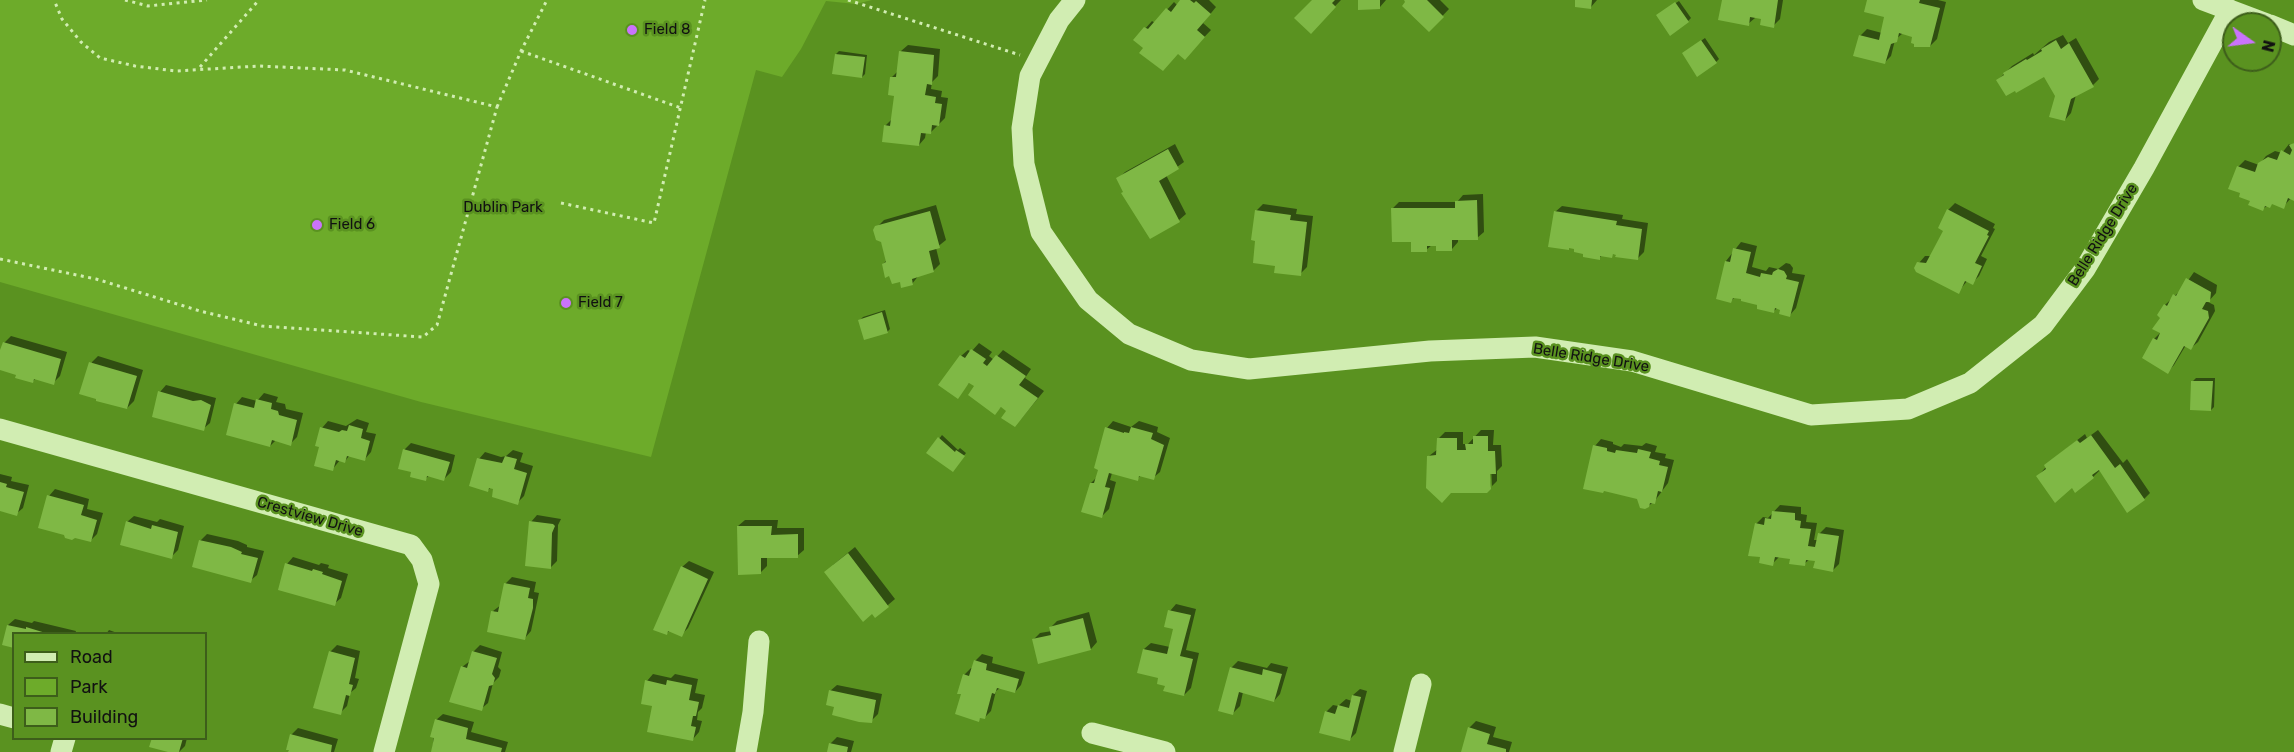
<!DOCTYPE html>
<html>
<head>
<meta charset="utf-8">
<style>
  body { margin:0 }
  #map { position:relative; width:2294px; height:752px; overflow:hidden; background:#5a9220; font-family:Rubik,sans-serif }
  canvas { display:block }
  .legend { position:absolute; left:12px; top:632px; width:195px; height:108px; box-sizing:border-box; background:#5a9220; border:2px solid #3d5e1a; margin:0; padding:8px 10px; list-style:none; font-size:18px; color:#111 }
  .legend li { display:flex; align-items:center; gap:12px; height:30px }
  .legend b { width:30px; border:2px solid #3d5e1a }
  .north { position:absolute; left:2222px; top:12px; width:60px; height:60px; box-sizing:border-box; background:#5a9220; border:2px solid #3d5e1a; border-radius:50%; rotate:104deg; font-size:16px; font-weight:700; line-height:24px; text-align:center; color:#111 }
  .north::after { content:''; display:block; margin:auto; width:21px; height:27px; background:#ca73fb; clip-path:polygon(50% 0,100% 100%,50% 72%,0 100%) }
</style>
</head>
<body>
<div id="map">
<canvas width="2294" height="752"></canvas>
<ul class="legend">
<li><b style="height:8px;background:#d1edb2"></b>Road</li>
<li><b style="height:16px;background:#6dab2a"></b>Park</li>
<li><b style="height:16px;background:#7fb845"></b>Building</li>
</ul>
<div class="north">N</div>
</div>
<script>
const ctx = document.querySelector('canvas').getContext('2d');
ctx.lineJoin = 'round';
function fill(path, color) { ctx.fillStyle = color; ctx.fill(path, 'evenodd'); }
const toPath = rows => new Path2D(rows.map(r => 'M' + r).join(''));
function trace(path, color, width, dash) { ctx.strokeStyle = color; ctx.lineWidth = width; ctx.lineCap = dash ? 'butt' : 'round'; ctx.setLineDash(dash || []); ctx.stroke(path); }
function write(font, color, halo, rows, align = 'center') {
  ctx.font = font + ' Rubik,sans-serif'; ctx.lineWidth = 5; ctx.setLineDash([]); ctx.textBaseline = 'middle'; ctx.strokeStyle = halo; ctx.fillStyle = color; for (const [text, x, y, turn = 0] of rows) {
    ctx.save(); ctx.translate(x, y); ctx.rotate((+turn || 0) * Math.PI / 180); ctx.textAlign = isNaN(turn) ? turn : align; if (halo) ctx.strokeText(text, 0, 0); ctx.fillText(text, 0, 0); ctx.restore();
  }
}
fill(toPath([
  [0,0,872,0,856,4,826,1,801,49,782,77,756,70,651,457,421,402,0,282]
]), '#6dab2a');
fill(toPath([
  [1182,0,1209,0,1216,7,1203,23,1211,30,1191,51,1145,48,1135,40,1152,21,1155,23,1174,2,1178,6],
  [1314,0,1341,0,1311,31],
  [1359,0,1386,0,1380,7],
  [1406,0,1440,0,1449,9,1429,30],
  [1577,0,1597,0,1591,7],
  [1724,0,1783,0,1780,19,1773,26,1763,17,1755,18,1748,24],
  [1868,0,1938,0,1946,2,1937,39,1930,46,1914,36,1903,33,1895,40,1891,56,1885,62,1860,36,1867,29,1882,33,1886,16],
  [1679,1,1691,18,1688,21,1660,13],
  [2063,35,2068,43,2076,38,2099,79,2093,85,2076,95,2071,113,2065,120,2056,96,2044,75,1998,80,2012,66,2033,53,2034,55,2049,42],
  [1705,38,1719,59,1716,62,1686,51],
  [908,45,940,49,938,76,932,82,931,89,942,91,941,97,948,98,945,118,931,132,926,132,925,138,919,145,885,126,892,119,896,94,892,77,898,71,901,51],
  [839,51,867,55,865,74,862,77,836,54],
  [2294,143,2294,199,2291,198,2283,207,2273,203,2262,209,2252,200,2238,167,2245,160,2259,165,2266,156,2275,151,2282,153,2289,144,2291,145],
  [1175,144,1184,162,1166,175,1186,214,1179,220,1125,191,1118,179,1125,172],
  [1483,194,1484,232,1477,238,1458,239,1458,242,1452,249,1432,245,1426,250,1412,241,1392,209,1399,202,1457,202,1463,195],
  [1955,203,1995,224,1993,228,1995,229,1981,256,1987,259,1979,276,1972,283,1968,280,1958,292,1919,263,1925,256,1931,256,1945,230,1940,227,1948,210],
  [1263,204,1297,209,1296,214,1313,216,1307,267,1300,274,1277,265,1257,240,1256,211],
  [936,205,946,240,936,248,940,264,933,271,919,275,912,284,901,280,883,264,887,260,877,227,884,220],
  [1562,206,1623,215,1622,219,1648,223,1644,252,1637,259,1614,253,1611,256,1602,255,1599,258,1576,247,1570,247,1568,249,1555,212],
  [1741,242,1757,246,1752,267,1766,271,1769,267,1778,269,1786,263,1790,264,1793,268,1792,273,1805,275,1796,308,1790,315,1782,309,1778,307,1773,312,1742,298,1735,297,1731,301,1726,261],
  [2194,272,2217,285,2216,293,2208,302,2214,305,2215,311,2198,342,2191,348,2186,345,2174,365,2168,372,2154,339,2161,332,2165,305,2182,289],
  [885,310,890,329,887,332,860,320,863,317],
  [11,336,67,352,60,376,53,383,36,378,33,381,18,374,0,368,0,355,4,343],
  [979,343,992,352,989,356,994,360,1003,350,1031,369,1025,378,1044,391,1021,419,1002,406,995,413,976,386,970,382,957,397,961,356,968,350,971,352],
  [98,356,143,370,134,401,127,408,81,393,92,362],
  [2196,378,2215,378,2214,407,2211,410,2193,381],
  [166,385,216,398,210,423,203,429,160,392],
  [264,393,278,397,276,402,285,404,286,409,303,413,297,437,290,444,276,440,270,446,236,404,242,397,257,401],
  [357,419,369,423,366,432,376,434,371,452,365,459,350,455,345,461,340,460,332,470,321,446,322,428,328,421,346,426],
  [1113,421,1131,427,1139,421,1158,427,1157,432,1170,438,1160,472,1153,478,1141,475,1137,479,1112,473,1110,480,1116,482,1109,509,1102,516,1091,483,1097,477,1107,428],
  [1481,430,1494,430,1493,445,1501,445,1502,466,1497,471,1497,481,1492,486,1491,466,1488,466,1491,487,1486,491,1429,456,1438,449,1438,439,1445,432,1463,432,1463,444,1468,444],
  [2098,430,2123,463,2127,459,2150,493,2144,499,2100,470,2093,477,2073,486,2038,476,2053,459,2085,434,2087,438],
  [942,435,958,450,960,448,966,453,955,467,928,453],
  [1601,439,1613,442,1613,444,1621,447,1624,444,1642,446,1646,443,1657,446,1655,452,1666,454,1665,458,1674,460,1668,483,1654,502,1648,506,1639,498,1595,446],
  [411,443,455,455,451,472,444,479,430,475,425,479,413,471,400,468,405,449],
  [513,450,523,453,520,462,533,466,524,496,517,503,495,488,491,487,488,490,479,459,485,452,501,457,506,456],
  [0,474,12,477,11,481,29,485,23,508,16,514,0,510],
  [55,489,89,499,87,509,103,513,97,534,90,541,49,496],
  [1780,505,1801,507,1801,514,1807,515,1806,522,1817,523,1814,540,1818,540,1819,534,1826,527,1844,530,1839,564,1833,570,1816,560,1810,559,1804,564,1792,558,1779,557,1772,564,1756,524,1763,517,1768,518],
  [537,515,561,519,558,525,557,561,550,568,531,522],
  [134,516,157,522,160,519,184,526,178,550,171,557,127,522],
  [745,520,778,520,777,528,804,528,804,550,797,556,767,557,767,566,760,573,738,526],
  [207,534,238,541,247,545,247,547,264,551,257,575,250,581,200,541],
  [855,547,895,599,875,616,833,565],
  [293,557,319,565,321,563,329,565,328,568,348,574,341,598,334,604,287,564],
  [689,561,714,572,688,628,681,635,670,630,667,633,682,567],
  [512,577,536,582,534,592,539,593,531,631,525,638,493,611,501,605,506,583],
  [1176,604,1196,609,1186,650,1199,653,1191,688,1184,695,1167,685,1160,677,1144,649,1151,643,1170,647,1175,628,1170,611],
  [1089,612,1097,642,1091,649,1033,640,1040,633,1052,631,1051,627,1057,621],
  [15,619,32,623,34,621,76,631,75,634,14,634,8,625],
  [109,630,120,634,106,634],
  [337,645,360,651,355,678,359,679,356,688,350,693,347,706,340,713,330,652],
  [480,645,502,652,498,667,501,670,499,677,493,683,488,703,481,709,462,667,470,661,473,652],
  [982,654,993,657,992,663,1025,672,1021,685,1015,692,1000,688,996,691,991,711,984,718,981,717,978,720,963,693,964,675,971,668,973,669,975,661],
  [1238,661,1267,668,1271,663,1288,667,1280,694,1274,701,1243,692,1240,706,1233,713,1231,668],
  [653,674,671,678,675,674,698,679,695,693,705,695,702,708,698,712,697,720,702,721,699,732,693,739,653,705,647,681],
  [837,685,882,694,878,714,871,721,836,705,830,691],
  [1360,689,1367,691,1356,733,1349,740,1326,712,1333,705,1338,706,1346,699,1352,701,1353,695],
  [443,714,474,722,471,732,508,742,505,752,432,752,436,720],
  [1476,721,1496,727,1493,737,1512,742,1509,752,1462,752,1469,728],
  [298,728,338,739,334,752,290,752,291,735],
  [837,737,854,741,851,752,828,752,830,744],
  [153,738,187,738,185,746,179,752,174,752]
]), '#0007');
fill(toPath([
  [1180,0,1190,0,1194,3,1196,1,1211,14,1197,30,1205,37,1185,60,1178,54,1163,71,1139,53,1143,48,1133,40,1144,27,1148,29,1166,8,1171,12],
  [1312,0,1335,0,1332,3,1336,7,1311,34,1294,18],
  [1358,0,1380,0,1380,9,1358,10],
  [1404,0,1427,0,1444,17,1429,32,1402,6,1405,2],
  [1575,0,1592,0,1591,9,1575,7],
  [1722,0,1778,0,1774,28,1760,25,1761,19,1750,17,1749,26,1718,20],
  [1867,0,1920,0,1919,3,1940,8,1930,47,1914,47,1914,44,1911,43,1912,37,1899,33,1897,42,1891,44,1885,64,1853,56,1859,35,1879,40,1884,17,1864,12],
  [1675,2,1689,22,1670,36,1656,15],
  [1701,40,1717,63,1697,77,1682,53],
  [2056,40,2061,49,2069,43,2094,87,2071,99,2065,121,2049,117,2055,96,2044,77,2016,93,2015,91,2006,96,1996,80,2004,75,2003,73,2026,59,2027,60,2042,51,2041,49],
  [899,51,934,55,932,85,927,84,925,95,936,97,935,103,942,104,939,126,932,125,931,134,921,133,919,146,882,142,884,125,890,126,894,96,888,95,890,77,896,77],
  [835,54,865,57,862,78,832,74],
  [2294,143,2294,201,2288,198,2284,209,2272,204,2270,208,2265,206,2263,211,2248,205,2250,201,2239,197,2240,193,2228,189,2237,166,2255,172,2258,163,2268,157,2277,160,2281,150,2290,155,2292,150,2289,145],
  [1168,149,1179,169,1159,181,1180,222,1150,239,1121,193,1123,192,1116,178],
  [1477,200,1478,240,1452,240,1452,251,1436,251,1436,246,1427,246,1427,252,1411,252,1411,242,1392,242,1391,208,1455,208,1455,201],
  [1947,209,1989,231,1987,235,1989,236,1975,263,1982,266,1973,285,1965,281,1959,294,1916,272,1914,268,1917,262,1926,263,1943,231,1938,228],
  [1255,210,1291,215,1290,220,1307,222,1301,276,1274,273,1275,266,1253,263,1255,241,1251,240],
  [930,211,940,248,929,251,934,272,912,279,913,285,901,288,900,282,892,284,889,276,885,278,882,264,886,262,881,242,876,240,873,230,875,226],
  [1554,211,1617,221,1616,225,1642,229,1638,260,1615,257,1616,255,1613,254,1612,258,1600,256,1600,260,1583,257,1583,254,1574,252,1574,249,1569,248,1569,250,1548,247],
  [1733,248,1751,252,1746,273,1760,277,1761,273,1772,275,1773,272,1778,269,1784,271,1787,276,1786,279,1799,282,1790,317,1779,314,1780,310,1775,308,1774,313,1757,309,1757,305,1741,301,1741,299,1733,298,1731,303,1716,299,1725,261,1730,262],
  [2186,278,2211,292,2210,302,2206,302,2202,309,2208,311,2209,318,2191,350,2184,346,2168,374,2142,358,2153,338,2157,340,2160,333,2152,329,2160,318,2157,315,2164,304,2167,306,2173,294,2176,296],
  [882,312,888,333,864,340,858,320],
  [3,342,61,359,54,385,34,379,33,383,15,378,16,375,0,370,0,350],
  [971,349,986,359,983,363,987,366,996,355,1026,376,1019,385,1038,398,1015,427,1001,418,1006,411,1001,407,995,415,968,395,974,386,969,383,958,399,938,385,960,355,965,358],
  [89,362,137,376,127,409,96,401,96,399,79,394],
  [2191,381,2213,381,2211,411,2190,410],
  [158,391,193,401,201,400,211,405,204,431,152,417],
  [256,399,272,403,271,409,278,411,279,415,297,420,291,446,272,440,270,447,226,435,234,403,254,408],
  [349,425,363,429,361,438,370,441,365,461,347,456,345,463,336,460,333,471,314,466,319,447,315,446,320,427,339,432,342,430,347,431],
  [1105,427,1124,433,1124,432,1129,433,1131,427,1153,433,1151,439,1164,445,1154,480,1139,476,1138,481,1109,473,1105,487,1110,488,1102,518,1081,512,1090,483,1094,483,1098,470,1094,468],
  [2091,435,2115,468,2120,464,2145,500,2127,513,2099,470,2092,475,2094,478,2075,493,2072,488,2055,503,2036,476,2046,469,2044,465,2077,440,2080,443],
  [1473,436,1488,436,1488,451,1495,451,1496,474,1490,474,1491,489,1487,493,1451,493,1442,503,1426,488,1427,456,1436,455,1437,438,1457,438,1457,450,1466,450,1465,444,1473,444],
  [938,437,955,452,956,450,965,456,953,472,926,453],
  [1593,445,1607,448,1607,451,1615,453,1616,450,1637,453,1638,449,1651,452,1649,458,1660,461,1659,465,1668,467,1662,492,1658,491,1655,504,1650,503,1649,507,1645,509,1640,508,1637,499,1604,491,1603,493,1583,489],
  [403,449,450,462,444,481,427,476,426,481,410,477,411,472,398,469],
  [505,456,517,459,514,469,527,473,518,505,492,497,493,489,489,488,488,492,469,486,477,458,502,463],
  [0,482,7,484,6,487,24,492,17,516,0,511],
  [47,495,84,505,81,515,97,520,91,542,75,538,72,540,65,538,64,535,38,528],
  [1772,511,1795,513,1795,520,1801,521,1800,528,1811,529,1808,546,1815,547,1818,533,1839,536,1833,572,1813,568,1815,561,1806,560,1805,566,1789,564,1790,559,1775,557,1773,566,1759,563,1760,557,1748,556,1755,523,1764,525,1765,518,1771,519],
  [126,521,151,529,152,525,178,532,172,559,120,545],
  [529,521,553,524,555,526,552,533,551,569,525,566],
  [737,526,772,526,771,535,798,534,798,558,761,558,761,574,738,575],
  [199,540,231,547,242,552,241,554,258,558,251,583,192,567],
  [848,553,889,607,875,618,872,614,863,622,824,572],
  [285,563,312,571,313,569,323,572,322,574,342,581,335,606,278,590],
  [681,566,708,579,682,637,668,631,667,635,653,630],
  [504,583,530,588,528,598,533,599,533,608,525,640,487,632,491,611,498,612],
  [1168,610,1191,615,1180,656,1193,659,1184,696,1163,691,1165,686,1157,684,1158,678,1137,673,1143,649,1167,654,1173,629,1164,627],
  [1083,618,1091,650,1038,664,1032,639,1051,635,1049,627],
  [7,625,26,629,26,627,49,634,14,634,14,648,2,645],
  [329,651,355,658,349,684,353,685,350,696,346,695,341,715,313,708],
  [472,651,497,658,492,674,495,678,493,685,489,686,482,711,449,702,461,666,467,668],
  [974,660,987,664,986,670,1019,679,1015,693,997,688,995,694,992,693,985,719,980,718,979,722,955,714,961,694,957,694,963,674,969,676],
  [1230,667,1262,675,1263,669,1282,674,1274,702,1239,692,1233,715,1218,711],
  [645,680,666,685,667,680,692,685,689,700,699,702,696,716,693,716,691,726,696,727,693,741,647,732,652,706,641,704],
  [829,690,876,700,872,723,859,722,832,715,834,707,826,705],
  [1352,695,1361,697,1350,741,1319,733,1325,711,1335,714,1338,705,1349,708],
  [435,719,468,728,466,739,502,748,501,752,431,752,434,738,430,737],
  [1468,727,1490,734,1487,744,1506,749,1506,752,1461,752],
  [290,734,332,745,331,752,288,752,289,750,286,750],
  [152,738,183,738,179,752,168,752,149,747],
  [829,743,848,747,847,752,827,752]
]), '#7fb845');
trace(toPath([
  [125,0,148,6,207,0],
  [848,0,1020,55],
  [521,51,681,108],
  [200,67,259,0],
  [497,107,521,51,547,0],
  [561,203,654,223,705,0],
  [0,259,96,279,200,311,262,326,423,337,437,325,497,107,345,70,259,66,176,71,135,66,100,58,81,42,62,19,54,0]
]), '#d1edb2', 3, [3, 4.5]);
trace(toPath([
  [1075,0,1059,20,1030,76,1022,128,1024,164,1041,232,1088,300,1129,334,1191,360,1249,369,1430,351,1535,347,1632,361,1811,415,1908,409,1970,383,2043,325,2085,269,2144,168,2230,10],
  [2203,0,2267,24],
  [2270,25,2294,35],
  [0,429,411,545,422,560,429,584,384,752],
  [0,714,14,718],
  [1092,733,1165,752],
  [61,752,65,738],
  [746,752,753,712,759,641],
  [1404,752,1421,684]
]), '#d1edb2', 21);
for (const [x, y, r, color] of [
  [632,30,6,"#ca73fb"],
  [317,225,6,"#ca73fb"],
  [566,303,6,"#ca73fb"]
]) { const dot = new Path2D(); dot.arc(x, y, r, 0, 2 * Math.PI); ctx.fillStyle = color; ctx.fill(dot); trace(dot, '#5a9220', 2); }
write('15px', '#111', '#5a9220', [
  ["Field 8",644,30],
  ["Field 6",329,225],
  ["Field 7",578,303]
], 'left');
write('15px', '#111', '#5a9220', [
  ["Dublin Park",503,208]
]);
write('15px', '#111', '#5a9220', [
  ["Belle Ridge Drive",2103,235,-58],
  ["Belle Ridge Drive",1591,358,9],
  ["Crestview Drive",310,517,16]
]);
</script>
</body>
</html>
